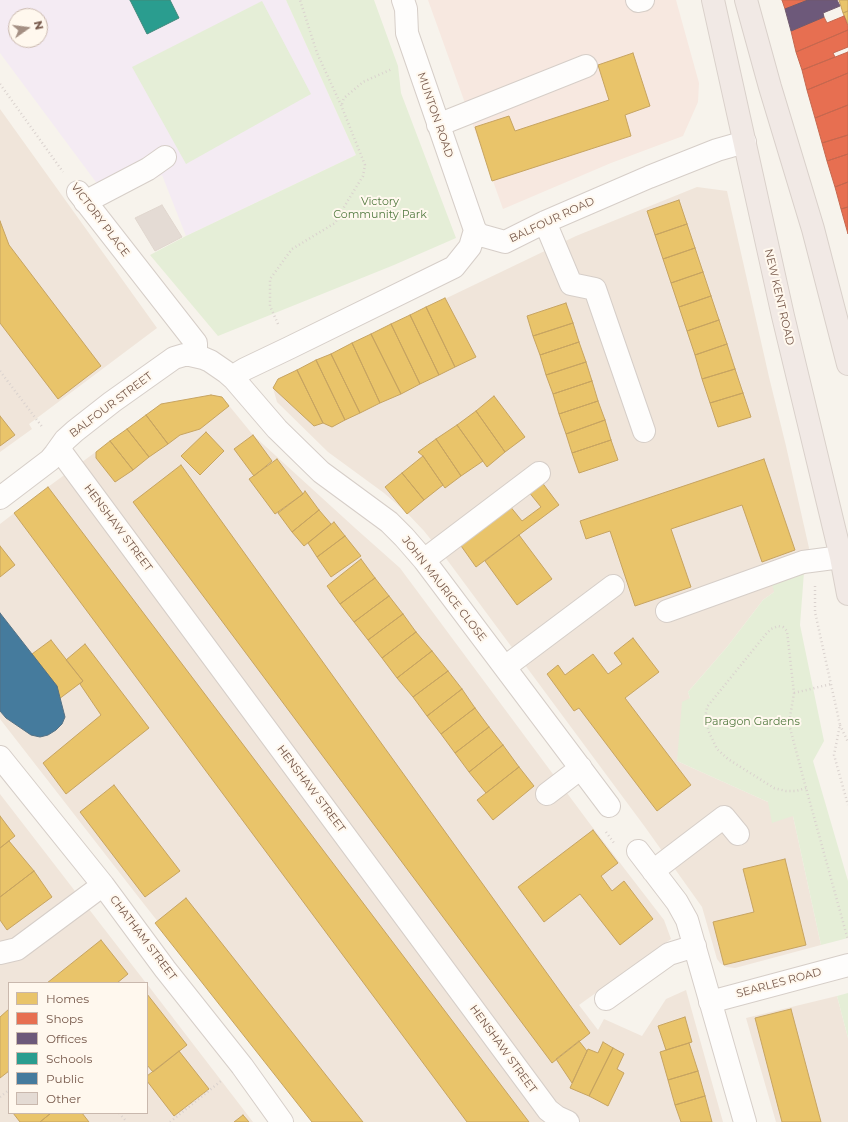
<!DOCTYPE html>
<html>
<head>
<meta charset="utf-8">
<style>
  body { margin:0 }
  #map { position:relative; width:848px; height:1122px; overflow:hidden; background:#f7f3ec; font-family:Montserrat,sans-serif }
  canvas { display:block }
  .legend { position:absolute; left:8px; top:982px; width:140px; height:132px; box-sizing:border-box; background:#fff8ee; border:1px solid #c9b8ad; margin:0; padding:5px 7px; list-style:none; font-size:12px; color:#77594b }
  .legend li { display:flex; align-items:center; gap:8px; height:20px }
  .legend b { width:20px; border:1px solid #c9b8ad }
  .north { position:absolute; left:8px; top:8px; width:40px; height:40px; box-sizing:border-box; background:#fff8ee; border:1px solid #c9b8ad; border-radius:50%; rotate:76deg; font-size:11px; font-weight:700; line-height:16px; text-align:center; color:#77594b }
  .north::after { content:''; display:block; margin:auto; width:14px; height:18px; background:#a48f83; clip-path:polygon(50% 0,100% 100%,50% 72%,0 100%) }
</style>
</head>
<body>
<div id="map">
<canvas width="848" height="1122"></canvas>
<ul class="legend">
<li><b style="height:11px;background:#e9c46a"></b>Homes</li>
<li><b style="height:11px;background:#e76f51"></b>Shops</li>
<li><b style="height:11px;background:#6d597a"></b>Offices</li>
<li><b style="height:11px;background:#2a9d8f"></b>Schools</li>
<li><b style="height:11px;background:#457b9d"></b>Public</li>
<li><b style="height:11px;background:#e4dbd4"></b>Other</li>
</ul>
<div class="north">N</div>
</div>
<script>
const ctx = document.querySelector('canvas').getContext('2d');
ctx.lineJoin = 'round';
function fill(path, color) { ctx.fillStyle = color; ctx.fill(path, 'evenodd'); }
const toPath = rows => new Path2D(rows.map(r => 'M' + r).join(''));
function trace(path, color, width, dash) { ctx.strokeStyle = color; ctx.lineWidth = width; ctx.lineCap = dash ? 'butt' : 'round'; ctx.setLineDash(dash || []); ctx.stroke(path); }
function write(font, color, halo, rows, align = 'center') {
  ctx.font = font + ' Montserrat,sans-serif'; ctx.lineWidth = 4; ctx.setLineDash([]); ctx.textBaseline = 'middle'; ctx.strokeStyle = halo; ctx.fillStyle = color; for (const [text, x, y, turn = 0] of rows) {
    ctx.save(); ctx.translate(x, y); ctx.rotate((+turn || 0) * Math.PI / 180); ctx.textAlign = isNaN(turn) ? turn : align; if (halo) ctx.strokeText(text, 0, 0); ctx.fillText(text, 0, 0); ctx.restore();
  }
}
fill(toPath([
  [0,109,157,328,29,424,32,429,0,452],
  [697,187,727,191,769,377,786,446,809,548,804,572,774,592,763,600,727,647,688,692,690,698,677,761,768,802,793,816,821,945,735,968,726,967,720,963,717,959,702,907,645,827,445,557,424,531,407,513,384,493,328,452,277,402,273,388,278,379,576,236],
  [211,395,222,397,253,435,355,528,400,568,590,824,664,920,671,939,579,1005,598,1030,604,1019,642,1036,666,999,686,990,723,1122,316,1122,140,899,0,719,0,524,48,487,161,404],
  [0,794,146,983,9,983,9,1113,147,1113,147,984,253,1122,0,1122],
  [837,996,848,1038,848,1122,776,1122,746,1018]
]), '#f0e5da');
fill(toPath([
  [428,0,676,0,699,83,698,102,683,136,611,163,503,209]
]), '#f7e8e0');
fill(toPath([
  [0,0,286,0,356,155,186,236,162,175,110,201,0,53],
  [16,16,40,16,40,40,16,40]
]), '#f4ebf3');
fill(toPath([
  [286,0,374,0,398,66,401,93,456,238,394,265,218,336,150,255,186,236,356,155],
  [262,1,311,94,186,164,132,67],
  [804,572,800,625,824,741,813,761,848,881,848,938,821,945,793,816,772,823,768,802,677,761,682,702,690,698,688,692,727,647,763,600,774,592,771,581],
  [848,993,848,1038,837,996]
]), '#e5eed7');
const homes = toPath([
  [839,0,848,0,848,11,843,13,839,0],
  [848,11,848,24,843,13,848,11],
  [633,53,650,106,625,115,631,136,492,181,475,127,509,116,515,131,609,100,598,65,633,53],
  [679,200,687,224,655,235,647,211,679,200],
  [0,221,9,245,101,366,58,399,0,323,0,221],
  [687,224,695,248,663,259,655,235,687,224],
  [695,248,703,272,671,283,663,259,695,248],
  [703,272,711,296,679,307,671,283,703,272],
  [711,296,719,320,687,331,679,307,711,296],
  [445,298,476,357,455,367,426,307,445,298],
  [566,303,573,323,533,336,527,316,566,303],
  [426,307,455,367,439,375,410,315,426,307],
  [410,315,439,375,420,384,391,324,410,315],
  [719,320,727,344,695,355,687,331,719,320],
  [573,323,579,342,540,355,533,336,573,323],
  [391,324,420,384,401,394,371,334,391,324],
  [371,334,401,394,380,403,352,343,371,334],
  [579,342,586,362,546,375,540,355,579,342],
  [352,343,380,403,360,413,331,354,352,343],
  [727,344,735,369,702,379,695,355,727,344],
  [331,354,360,413,345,420,316,360,331,354],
  [316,360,345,420,332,427,323,423,297,370,316,360],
  [586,362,592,381,553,394,546,375,586,362],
  [735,369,743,393,710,403,702,379,735,369],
  [297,370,323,423,314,426,273,388,278,379,297,370],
  [592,381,598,401,559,414,553,394,592,381],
  [743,393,751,417,718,427,710,403,743,393],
  [211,395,222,397,229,406,200,429,180,435,168,444,146,415,161,404,211,395],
  [494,396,525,437,505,452,476,411,494,396],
  [598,401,605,420,566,434,559,414,598,401],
  [476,411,505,452,487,467,457,425,476,411],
  [146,415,168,444,149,457,127,429,146,415],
  [0,416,15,435,0,446,0,416],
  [605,420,611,440,572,453,566,434,605,420],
  [457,425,483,461,461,476,436,439,457,425],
  [127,429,149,457,133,470,110,441,127,429],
  [206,432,224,451,200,475,181,456,206,432],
  [253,435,272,461,254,476,234,449,253,435],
  [436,439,461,476,445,488,423,456,418,452,436,439],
  [611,440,618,460,579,473,572,453,611,440],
  [110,441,133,470,115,482,96,458,96,452,110,441],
  [423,456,443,485,424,500,402,473,423,456],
  [277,459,303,494,275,514,249,479,277,459],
  [764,459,795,550,762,562,742,505,671,529,691,587,635,606,610,531,586,539,580,521,764,459],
  [181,465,590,1033,552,1063,133,502,181,465],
  [402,473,424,500,407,514,385,487,402,473],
  [541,481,559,505,476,567,459,543,509,505,522,521,541,507,528,491,541,481],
  [48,487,529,1122,467,1122,14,513,48,487],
  [305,491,319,510,292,532,278,513,303,494,305,491],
  [319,510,331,524,304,546,292,532,319,510],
  [334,522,345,536,317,557,308,543,334,522],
  [519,535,552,579,517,605,485,561,519,535],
  [345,536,361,556,331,577,317,557,345,536],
  [0,546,15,565,0,577,0,546],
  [361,559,375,578,340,604,327,586,361,559],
  [375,578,389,596,354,622,340,604,375,578],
  [389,596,403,614,368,640,354,622,389,596],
  [403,614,416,632,382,658,368,640,403,614],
  [416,632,432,651,397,678,382,658,416,632],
  [633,638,659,672,625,698,691,785,657,811,579,708,574,711,547,674,558,665,565,675,593,654,608,674,622,664,614,653,633,638],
  [51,640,83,681,59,699,57,686,32,654,51,640],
  [85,644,149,728,66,794,43,763,101,715,80,684,83,681,66,660,85,644],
  [432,651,448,671,413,697,397,678,432,651],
  [448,671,462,689,427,716,413,697,448,671],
  [462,689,475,708,441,734,427,716,462,689],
  [475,708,489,727,455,753,441,734,475,708],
  [489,727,503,745,469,772,455,753,489,727],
  [503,745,519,767,486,793,469,772,503,745],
  [519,767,534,786,493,820,477,800,519,767],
  [114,785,180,871,145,897,80,812,114,785],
  [0,816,15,836,0,848,0,816],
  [593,830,618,863,601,876,612,891,624,881,653,919,620,945,580,894,544,922,518,887,593,830],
  [9,841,34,871,0,897,0,848,9,841],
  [785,859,806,945,724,965,713,922,754,912,743,869,785,859],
  [34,871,52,897,7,930,0,920,0,897,34,871],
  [186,898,363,1122,312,1122,155,923,186,898],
  [101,940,128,974,117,983,47,983,101,940],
  [147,994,187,1045,153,1072,147,1065,147,994],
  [9,1009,9,1071,0,1078,0,1017,9,1009],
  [791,1009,821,1122,782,1122,755,1018,791,1009],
  [685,1017,692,1042,666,1050,658,1026,685,1017],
  [579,1041,587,1051,572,1083,556,1059,579,1041],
  [603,1042,613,1048,589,1096,570,1088,588,1049,598,1053,603,1042],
  [689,1043,698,1071,668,1080,660,1052,689,1043],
  [613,1048,624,1054,617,1069,624,1073,608,1106,589,1096,613,1048],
  [179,1051,209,1089,174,1116,147,1081,147,1076,179,1051],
  [698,1071,705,1096,675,1105,668,1080,698,1071],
  [705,1096,712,1122,681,1122,675,1105,705,1096],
  [13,1113,51,1113,40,1122,20,1122,13,1113],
  [51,1113,82,1113,89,1122,40,1122,51,1113],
  [243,1115,249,1122,234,1122,243,1115]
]);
fill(homes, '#e9c46a');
trace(homes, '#c7a461', 1);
const shops = toPath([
  [782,0,808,0,785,9,782,0],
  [844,16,848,26,848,30,796,52,791,31,824,17,827,23,844,16],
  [848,30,848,47,833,53,835,57,802,70,796,52,848,30],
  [848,52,848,73,807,90,802,70,848,52],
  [848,73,848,105,815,118,807,90,848,73],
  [848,105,848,135,822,143,815,118,848,105],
  [848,135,848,154,827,161,822,143,848,135],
  [848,154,848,182,835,187,827,161,848,154],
  [848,182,848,207,841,209,835,187,848,182],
  [848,207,848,234,841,209,848,207]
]);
fill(shops, '#e76f51');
trace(shops, '#c5684f', 1);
const offices = toPath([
  [808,0,837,0,840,6,823,13,824,17,791,31,785,9,808,0]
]);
fill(offices, '#6d597a');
trace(offices, '#70596c', 1);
const schools = toPath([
  [130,0,170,0,179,18,147,34,130,0]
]);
fill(schools, '#2a9d8f');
trace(schools, '#41897b', 1);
const public = toPath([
  [0,613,57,686,65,717,62,724,56,730,48,735,40,737,31,735,6,718,0,711,0,613]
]);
fill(public, '#457b9d');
trace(public, '#547184', 1);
const building = toPath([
  [162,205,182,237,155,251,135,218,162,205]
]);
fill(building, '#e4dbd4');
trace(building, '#e0d6ce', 1);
const minor = toPath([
  [403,0,406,9,407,33,475,230,480,235,505,242,545,222,649,177,717,150,745,142],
  [637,0,638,1,643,0],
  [438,125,586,66],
  [78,192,196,343,196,356],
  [85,202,148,169,165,157],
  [545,222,571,284,595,289,644,431],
  [234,379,240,372,245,369,289,348,454,267,470,247,475,230],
  [59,449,548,1110,557,1117,568,1122],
  [0,498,50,460,55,454,65,440,75,431,112,402,174,358,184,355,190,355,203,358,210,361,226,372,234,379,277,429,321,472,389,522,404,537,424,560,609,806],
  [424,560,539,473],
  [667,611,803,562,841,557],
  [505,667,613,586],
  [0,757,103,885,165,969,242,1066,282,1122],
  [547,794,581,768],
  [638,851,677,902,687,920,745,1122],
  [653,871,724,817,738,834],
  [0,953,17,949,103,885],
  [606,999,669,954,695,946],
  [710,1002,848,965]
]);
const highway = toPath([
  [713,0,783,316,841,557,848,594],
  [746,0,770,87,813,229,848,364]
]);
trace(minor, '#d6cec8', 24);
trace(highway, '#d9d0ca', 24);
trace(toPath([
  [0,84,63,172],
  [342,104,344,98,363,82,392,69],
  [278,324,270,306,270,279,292,249,335,223,347,202,363,176,365,165,341,105,317,53,300,0],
  [0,371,43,428],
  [815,586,815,612,840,725,834,755,848,805],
  [794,693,831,684],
  [840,725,848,742],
  [806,788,796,791,786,791,774,788,728,759,717,749,709,732,705,719,707,707,766,634,771,629,778,626,783,627,787,631,794,693,790,717,790,728,806,788,848,940],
  [606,832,614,843],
  [0,1097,9,1090],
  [119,1113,127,1122],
  [170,1122,221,1081]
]), '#dad2ce', 2.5, [1, 3]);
trace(minor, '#fefdfc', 22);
trace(highway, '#f1e9e5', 22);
write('11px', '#77594b', '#fff8ee', [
  ["MUNTON ROAD",435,115,71],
  ["VICTORY PLACE",100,220,53],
  ["BALFOUR ROAD",552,220,-25],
  ["NEW KENT ROAD",779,297,77],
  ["BALFOUR STREET",111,405,-37],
  ["HENSHAW STREET",118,528,53],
  ["JOHN MAURICE CLOSE",444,589,52],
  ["HENSHAW STREET",311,789,53],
  ["CHATHAM STREET",143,938,53],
  ["SEARLES ROAD",779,983,-15],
  ["HENSHAW STREET",503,1049,54]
]);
write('11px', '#557c43', '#fff8ee', [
  ["Victory",380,202],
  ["Community Park",380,215],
  ["Paragon Gardens",752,722]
]);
</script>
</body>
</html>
